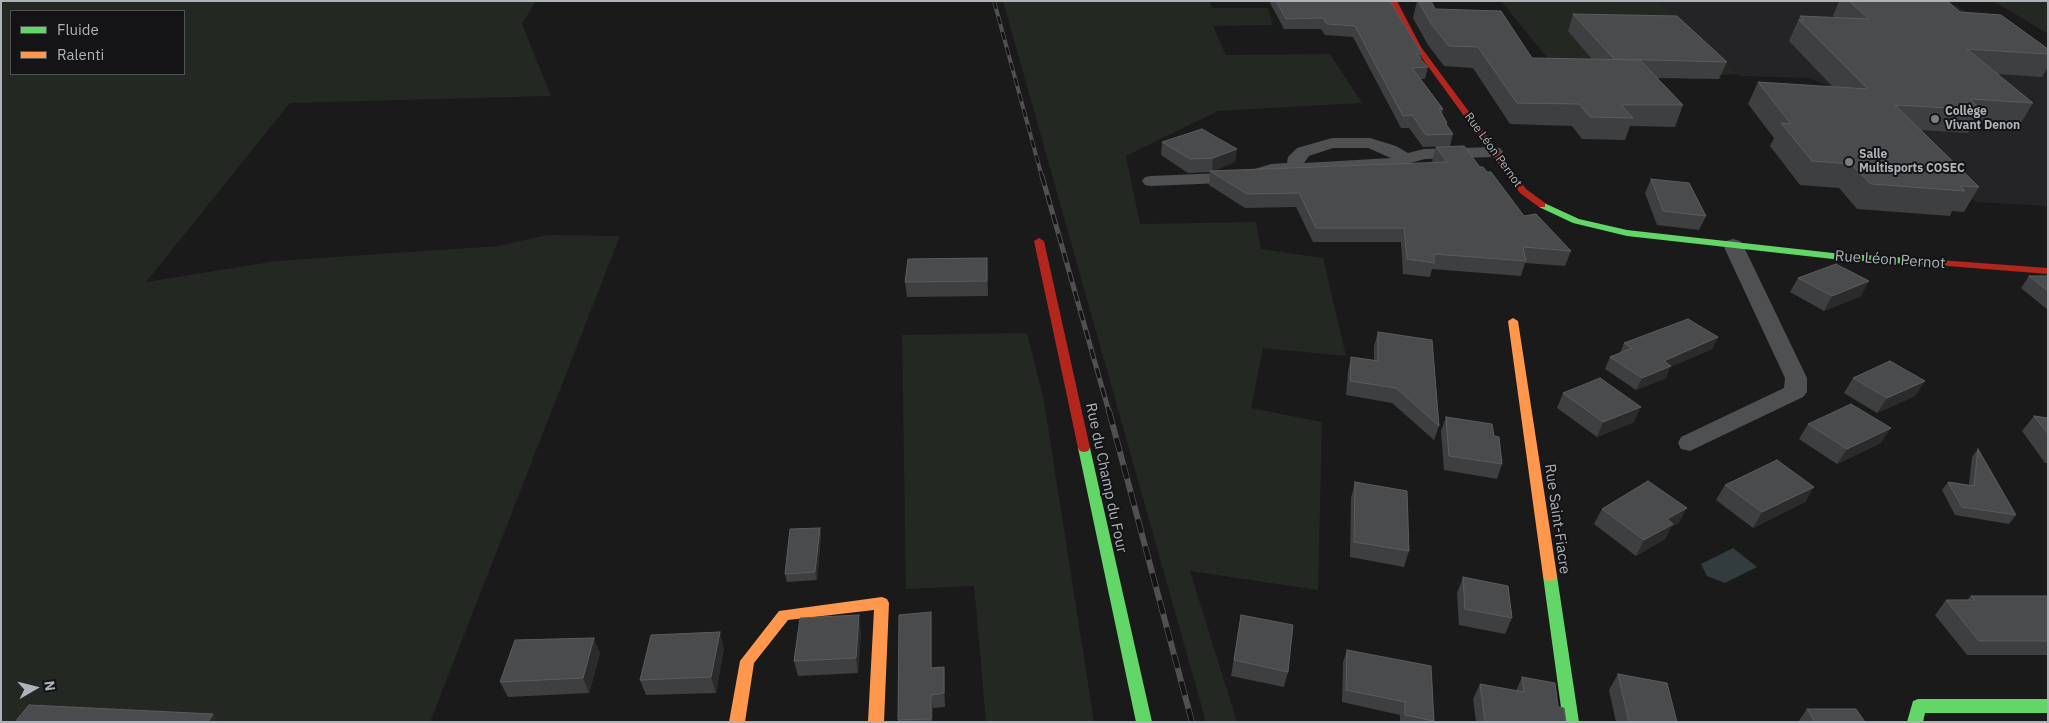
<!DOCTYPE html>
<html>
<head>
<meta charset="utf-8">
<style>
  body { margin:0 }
  #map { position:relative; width:2049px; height:723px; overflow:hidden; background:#1a1a1a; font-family:"IBM Plex Sans",sans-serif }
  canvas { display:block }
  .frame { position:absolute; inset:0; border:2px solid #adb3b9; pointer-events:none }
  .legend { position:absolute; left:10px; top:10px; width:175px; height:65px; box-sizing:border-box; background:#141416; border:1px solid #515457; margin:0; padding:6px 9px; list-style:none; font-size:15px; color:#adb3b9 }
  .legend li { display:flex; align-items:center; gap:10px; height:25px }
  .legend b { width:25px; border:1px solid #515457 }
  .north { position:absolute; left:10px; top:663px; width:50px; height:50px; -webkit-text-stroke:4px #141416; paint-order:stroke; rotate:82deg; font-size:14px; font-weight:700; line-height:20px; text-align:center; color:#adb3b9 }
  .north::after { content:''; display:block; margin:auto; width:18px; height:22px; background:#adb3b9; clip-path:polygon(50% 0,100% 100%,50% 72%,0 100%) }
</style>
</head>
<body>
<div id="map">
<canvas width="2049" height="723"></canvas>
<div class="frame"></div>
<ul class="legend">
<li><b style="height:6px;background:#63d668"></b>Fluide</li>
<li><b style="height:6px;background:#ff974d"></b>Ralenti</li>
</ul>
<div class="north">N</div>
</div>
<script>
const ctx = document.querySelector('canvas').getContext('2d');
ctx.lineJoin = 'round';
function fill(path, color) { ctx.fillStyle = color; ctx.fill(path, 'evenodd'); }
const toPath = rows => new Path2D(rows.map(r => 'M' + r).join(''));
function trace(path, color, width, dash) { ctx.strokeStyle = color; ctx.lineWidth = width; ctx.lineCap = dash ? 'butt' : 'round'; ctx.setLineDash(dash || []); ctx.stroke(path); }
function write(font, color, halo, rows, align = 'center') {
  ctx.font = font + ' "IBM Plex Sans",sans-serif'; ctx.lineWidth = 4; ctx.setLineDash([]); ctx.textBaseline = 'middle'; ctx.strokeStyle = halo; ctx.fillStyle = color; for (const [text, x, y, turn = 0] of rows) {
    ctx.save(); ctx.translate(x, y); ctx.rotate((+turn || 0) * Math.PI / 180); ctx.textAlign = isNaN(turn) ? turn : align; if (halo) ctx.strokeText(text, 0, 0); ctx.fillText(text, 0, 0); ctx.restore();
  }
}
fill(toPath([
  [1659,1,1949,1,2048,63,2048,206,1976,202,1926,152,1851,96,1809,78,1740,76]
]), '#242426');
fill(toPath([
  [1,1,536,1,522,24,551,96,290,103,146,282,276,261,498,246,547,235,620,236,430,722,1,722],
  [11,11,184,11,184,74,11,74],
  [1003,1,1209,1,1212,8,1268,8,1273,25,1213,26,1226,55,1330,54,1362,103,1218,111,1126,156,1140,224,1256,222,1261,249,1323,258,1346,356,1263,348,1251,408,1322,422,1318,590,1190,571,1237,722,1206,722],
  [1501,1,1659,1,1738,74,1696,76,1700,79,1687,79,1684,75,1557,70],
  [1993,1,2048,1,2048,34,2020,17],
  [1027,333,1044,401,1094,722,986,722,974,586,906,589,902,335]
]), '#232822');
fill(toPath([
  [1733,548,1757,567,1725,583,1707,576,1701,564]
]), '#323b3e');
fill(toPath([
  [1332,138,1370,138,1396,146,1408,153,1424,149,1494,147,1500,148,1503,152,1500,156,1494,157,1425,159,1385,170,1273,174,1247,182,1151,186,1145,185,1142,181,1145,177,1151,176,1245,172,1271,164,1287,163,1288,157,1297,148,1332,138],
  [1333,148,1368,148,1391,158,1304,163,1309,156,1333,148],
  [1733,239,1740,241,1743,245,1807,378,1807,392,1803,397,1690,451,1681,449,1678,443,1681,437,1784,388,1785,378,1723,245,1726,241,1733,239]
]), '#4f5052');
fill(toPath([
  [1542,202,1579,219,1627,230,1833,253,1939,260,1944,263,1939,266,1833,259,1627,236,1573,223,1539,207,1539,203,1542,202],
  [1084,444,1088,445,1090,448,1152,722,1136,722,1078,448,1080,445,1084,444],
  [1550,571,1555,572,1557,576,1579,722,1563,722,1543,576,1545,572,1550,571],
  [1918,699,2048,699,2048,713,1925,713,1923,722,1907,722,1913,701,1918,699]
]), '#63d668');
fill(toPath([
  [1513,318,1518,321,1557,576,1555,580,1550,581,1545,580,1543,576,1508,321,1513,318],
  [882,597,887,599,889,603,884,722,868,722,874,610,788,620,754,663,745,722,729,722,740,661,779,611,882,597]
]), '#ff974d');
fill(toPath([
  [1390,1,1397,1,1421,47,1526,189,1545,203,1545,207,1539,207,1520,193,1414,47,1390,1],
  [1039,238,1044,241,1090,448,1088,451,1084,452,1080,451,1078,448,1034,241,1039,238],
  [1939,260,2048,268,2048,274,1935,265,1934,263,1939,260]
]), '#b3261e');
const railFar2 = toPath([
  [994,1,1042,177]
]);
const railFar1 = toPath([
  [1042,176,1109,412]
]);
const rail = toPath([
  [1109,411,1192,722]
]);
trace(railFar2, '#505051', 4);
trace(railFar1, '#505051', 5);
trace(rail, '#505051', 6);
trace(railFar2, '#141416', 2.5, [8]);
trace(railFar1, '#141416', 3, [10]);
trace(rail, '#141416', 4.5, [14]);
fill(toPath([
  [1269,1,1390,1,1422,54,1421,60,1428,67,1425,79,1421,79,1443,109,1442,114,1447,123,1447,125,1453,134,1450,146,1423,147,1409,128,1401,128,1353,37,1325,35,1321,29,1284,29],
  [1417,1,1431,1,1435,9,1532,58,1592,59,1568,31,1573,14,1727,62,1719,79,1657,78,1683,105,1675,127,1630,126,1625,140,1582,139,1572,126,1510,124,1473,68,1444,66,1428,45,1413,18],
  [1839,1,1947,1,1960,12,2048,49,2048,67,2042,77,1997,74,2033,103,2019,126,1973,123,1968,133,1921,130,1979,187,1964,212,1952,211,1950,216,1857,209,1839,188,1800,185,1770,146,1774,138,1748,104,1758,82,1833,87,1789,41,1800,16,1835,18,1833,16],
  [1162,142,1237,149,1235,162,1212,171,1434,163,1432,161,1436,147,1480,167,1487,172,1524,216,1571,251,1565,266,1525,263,1521,276,1432,269,1430,277,1403,274,1401,242,1313,242,1296,207,1245,208,1209,185,1210,172,1188,173,1161,155],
  [1651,179,1706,216,1699,230,1657,225,1645,193],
  [987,258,988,296,907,297,905,282],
  [2029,276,2048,276,2048,310,2021,288],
  [1798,278,1861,296,1824,311,1790,292],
  [1378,332,1439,426,1434,440,1392,403,1346,395,1348,371,1351,357,1374,360,1374,346],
  [1718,337,1712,349,1670,367,1666,378,1636,390,1605,369,1610,357,1620,353,1624,343],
  [1853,378,1925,381,1915,396,1877,413,1844,393],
  [1563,393,1634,422,1597,437,1557,408],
  [2034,416,2048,418,2048,463,2045,463,2022,431],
  [1446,417,1494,436,1502,464,1497,479,1444,470,1441,431],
  [1808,424,1881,443,1837,464,1799,439],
  [1978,449,2016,515,2009,524,1955,515,1942,490,1948,482,1969,485,1972,457],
  [1355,482,1409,551,1404,567,1350,557,1351,498],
  [1725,485,1814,487,1805,502,1753,528,1716,500],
  [1602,509,1679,523,1671,527,1665,539,1636,556,1594,524],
  [820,528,821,536,817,580,787,582,785,574],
  [1463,577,1512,618,1505,634,1459,625,1457,593],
  [1971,596,2048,597,2048,655,1967,655,1935,615,1946,600,1967,600],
  [899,615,932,626,932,668,944,667,945,680,945,707,933,708,933,722,898,722],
  [1241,615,1288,672,1284,687,1231,676],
  [861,631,858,673,798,676,794,661],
  [724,648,716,693,646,695,640,680],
  [1347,650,1434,721,1434,722,1400,722,1400,715,1342,702,1343,662],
  [600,653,589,693,508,697,500,682],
  [1618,674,1677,722,1616,722,1609,690],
  [1522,677,1558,707,1566,722,1476,722,1473,699,1480,684,1516,691],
  [1807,709,1865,722,1798,722]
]), '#3e3f40');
fill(toPath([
  [1237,149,1235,162,1212,172,1213,158],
  [1869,281,1861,296,1824,311,1832,296],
  [1718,337,1712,349,1670,367,1666,378,1636,390,1642,378,1664,361],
  [1925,381,1915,396,1877,413,1887,398],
  [1641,407,1634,422,1597,437,1603,422],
  [1891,428,1881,443,1837,464,1847,449],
  [1814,487,1805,502,1753,528,1762,512],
  [1687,508,1679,523,1671,527,1665,539,1636,556,1644,540,1667,519],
  [820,528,821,536,817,580,815,572],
  [931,612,932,626,932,681,931,668],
  [859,615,861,631,858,673,856,658],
  [720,632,724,648,716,693,711,677],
  [594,638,600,653,589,693,583,678],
  [944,667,945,680,945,707,944,693],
  [931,695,933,708,933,722,932,722],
  [213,714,219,722,208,722]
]), '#2b2b2b');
const building = toPath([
  [1276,1,1390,1,1422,54,1416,54,1428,67,1412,68,1443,109,1439,109,1447,123,1445,123,1453,134,1426,135,1412,115,1403,116,1355,26,1327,24,1323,18,1286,19,1276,1],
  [1418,1,1431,1,1435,9,1501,11,1532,58,1640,60,1683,105,1621,105,1633,118,1590,117,1579,104,1517,103,1478,47,1449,46,1432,25,1418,1],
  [1849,1,1947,1,1960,12,2001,15,2048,49,2048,54,1967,49,2033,103,1970,99,1981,110,1895,105,1979,187,1960,186,1965,191,1871,184,1851,164,1812,161,1781,123,1791,124,1758,82,1868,89,1799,20,1804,20,1800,16,1869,19,1849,1],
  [1573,14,1677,16,1727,62,1614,59,1573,14],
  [1202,129,1237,149,1213,158,1190,159,1162,142,1202,129],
  [1464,146,1480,167,1483,167,1487,172,1491,172,1524,216,1536,214,1571,251,1523,247,1526,261,1434,254,1434,263,1407,259,1404,228,1316,228,1299,193,1247,194,1210,171,1447,162,1436,147,1464,146],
  [1651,179,1689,183,1706,216,1663,211,1651,179],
  [987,258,987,281,905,282,908,259,987,258],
  [1836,264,1869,281,1832,296,1798,278,1836,264],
  [2029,276,2048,276,2048,291,2029,276],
  [1688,319,1718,337,1664,361,1671,366,1642,378,1610,357,1632,348,1624,343,1688,319],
  [1378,332,1432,340,1439,426,1396,388,1350,381,1351,357,1378,361,1378,332],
  [1890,361,1925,381,1887,398,1853,378,1890,361],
  [1600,378,1641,407,1603,422,1563,393,1600,378],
  [1851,404,1891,428,1847,449,1808,424,1851,404],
  [2034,416,2048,418,2048,434,2034,416],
  [1446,417,1492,424,1494,436,1499,437,1502,464,1449,456,1446,417],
  [1978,449,2016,515,1962,507,1948,482,1974,486,1978,449],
  [1777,460,1814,487,1762,512,1725,485,1777,460],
  [1648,481,1687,508,1667,519,1673,524,1644,540,1602,509,1648,481],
  [1355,482,1407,491,1409,551,1354,542,1355,482],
  [820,528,815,572,785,574,790,529,820,528],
  [1463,577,1508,586,1512,618,1465,609,1463,577],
  [1971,596,2046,596,2048,597,2048,641,1979,641,1946,600,1975,600,1971,596],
  [931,612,931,668,944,667,944,693,931,695,931,719,898,720,899,615,931,612],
  [859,615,856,658,794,661,800,618,859,615],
  [1241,615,1293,625,1288,672,1234,660,1241,615],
  [720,632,711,677,640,680,651,635,720,632],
  [594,638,583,678,500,682,515,640,594,638],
  [1347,650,1431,666,1434,721,1405,715,1405,702,1346,690,1347,650],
  [1618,674,1667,683,1677,722,1629,722,1618,674],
  [1522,677,1555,683,1558,707,1564,708,1566,722,1485,722,1480,684,1524,692,1522,677],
  [29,705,213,714,208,722,15,722,29,705],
  [1807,709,1856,709,1865,722,1815,722,1807,709]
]);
fill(building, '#4a4b4d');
trace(building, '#5a5c5e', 1);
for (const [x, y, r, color] of [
  [1935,119,5,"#7a7d81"],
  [1849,162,5,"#7a7d81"]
]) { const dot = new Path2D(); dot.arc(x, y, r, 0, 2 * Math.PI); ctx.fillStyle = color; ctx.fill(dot); trace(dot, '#141416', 2); }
write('bold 12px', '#adb3b9', '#141416', [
  ["Collège",1945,112],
  ["Vivant Denon",1945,126],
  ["Salle",1859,155],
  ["Multisports COSEC",1859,169]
], 'left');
write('12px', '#adb3b9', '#141416', [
  ["Rue Léon Pernot",1493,150,54]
]);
write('15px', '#adb3b9', '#141416', [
  ["Rue Léon Pernot",1890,260,4],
  ["Rue du Champ du Four",1106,478,78],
  ["Rue Saint-Fiacre",1557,519,82]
]);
</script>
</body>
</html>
